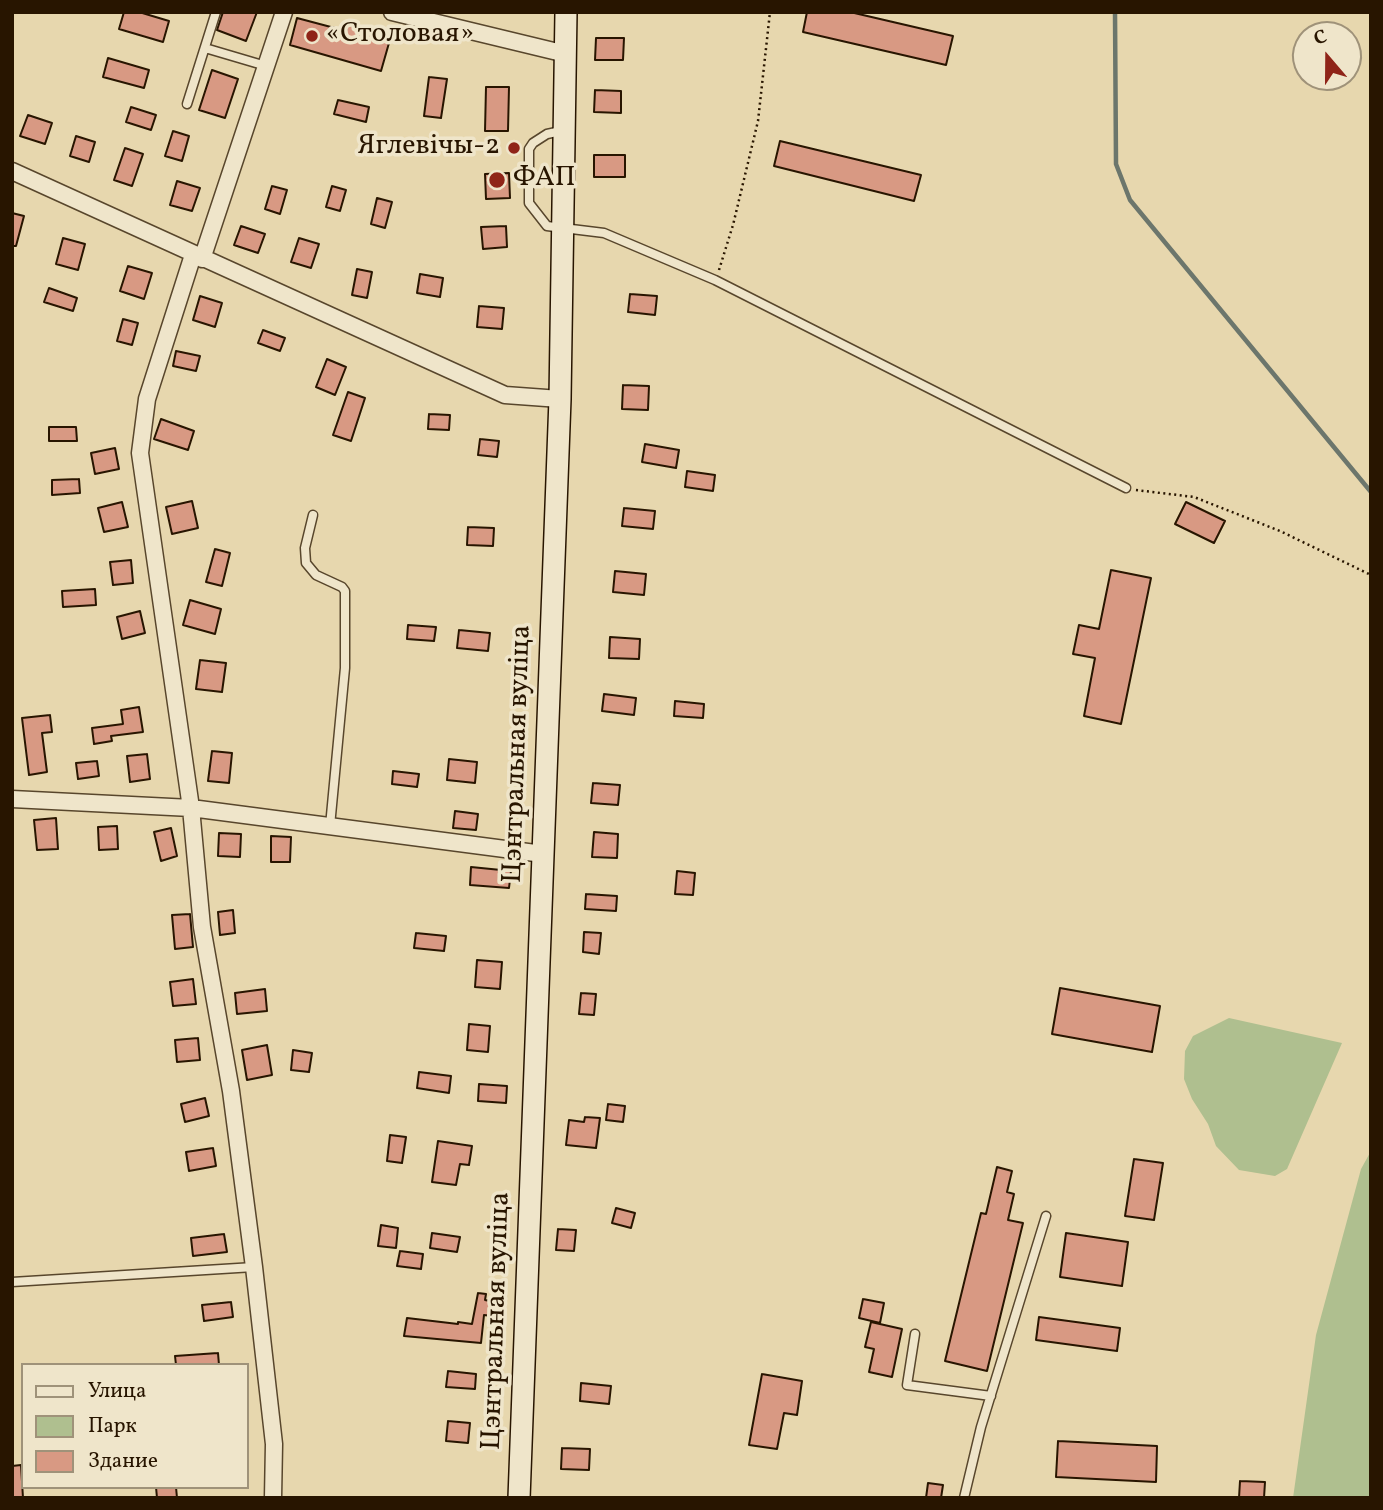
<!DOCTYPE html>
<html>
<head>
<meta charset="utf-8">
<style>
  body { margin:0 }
  #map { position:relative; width:1383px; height:1510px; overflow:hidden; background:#e7d7ae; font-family:Vollkorn,serif }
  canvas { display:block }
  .frame { position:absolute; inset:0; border:14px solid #281500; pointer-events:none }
  .legend { position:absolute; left:21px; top:1363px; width:228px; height:126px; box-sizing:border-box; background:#efe5ca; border:2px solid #9f9279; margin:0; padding:9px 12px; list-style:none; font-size:21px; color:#281500 }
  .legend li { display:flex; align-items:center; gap:14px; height:35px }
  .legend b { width:35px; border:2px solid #9f9279 }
  .north { position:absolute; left:1292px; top:21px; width:70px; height:70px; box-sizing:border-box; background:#efe5ca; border:2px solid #9f9279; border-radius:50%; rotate:340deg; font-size:19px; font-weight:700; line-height:28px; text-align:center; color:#281500 }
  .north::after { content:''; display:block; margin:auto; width:24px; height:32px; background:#8f2418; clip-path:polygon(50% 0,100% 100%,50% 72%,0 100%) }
</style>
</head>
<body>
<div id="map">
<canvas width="1383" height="1510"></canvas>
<div class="frame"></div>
<ul class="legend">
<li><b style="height:9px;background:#efe5ca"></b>Улица</li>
<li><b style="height:19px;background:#afbf8f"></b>Парк</li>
<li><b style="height:19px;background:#d89983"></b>Здание</li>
</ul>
<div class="north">С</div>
</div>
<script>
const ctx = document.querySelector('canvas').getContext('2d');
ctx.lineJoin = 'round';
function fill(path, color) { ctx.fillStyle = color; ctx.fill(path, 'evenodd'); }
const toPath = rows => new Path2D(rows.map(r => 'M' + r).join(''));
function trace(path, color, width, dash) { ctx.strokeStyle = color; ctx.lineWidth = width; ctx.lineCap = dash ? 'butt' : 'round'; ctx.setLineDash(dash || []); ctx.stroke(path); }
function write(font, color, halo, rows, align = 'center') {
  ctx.font = font + ' Vollkorn,serif'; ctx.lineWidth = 7; ctx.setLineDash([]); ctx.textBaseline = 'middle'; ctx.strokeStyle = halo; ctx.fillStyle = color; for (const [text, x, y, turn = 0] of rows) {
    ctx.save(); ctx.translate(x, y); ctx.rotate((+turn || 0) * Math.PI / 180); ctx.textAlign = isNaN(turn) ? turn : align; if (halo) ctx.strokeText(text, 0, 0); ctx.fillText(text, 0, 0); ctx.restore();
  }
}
fill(toPath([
  [1229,1018,1342,1043,1287,1169,1275,1176,1239,1170,1216,1146,1208,1124,1192,1099,1184,1079,1185,1051,1193,1036],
  [1371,1151,1371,1498,1293,1498,1316,1335,1361,1169]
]), '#afbf8f');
trace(toPath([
  [1115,12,1116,164,1130,200,1371,492]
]), '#6c766c', 4.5);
const building = toPath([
  [124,12,139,12,169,21,163,42,119,29,124,12],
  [223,12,257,12,246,41,217,30,223,12],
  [807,12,850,12,953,36,946,65,803,32,807,12],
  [297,18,346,31,348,24,391,36,381,71,290,45,297,18],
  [596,38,624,38,623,60,595,60,596,38],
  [108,58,149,70,144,88,103,77,108,58],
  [212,70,238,79,225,118,199,110,212,70],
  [429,77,447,79,441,118,424,116,429,77],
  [486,87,509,87,508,131,485,131,486,87],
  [595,90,621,91,621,113,594,112,595,90],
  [338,100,369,107,366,122,334,114,338,100],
  [131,107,156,115,151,130,126,122,131,107],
  [28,115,52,123,45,144,20,136,28,115],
  [173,131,189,136,182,161,165,156,173,131],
  [76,136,95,142,89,162,70,156,76,136],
  [780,141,921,175,914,201,774,166,780,141],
  [125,148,143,154,132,186,114,180,125,148],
  [594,155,625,155,625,177,594,177,594,155],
  [509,173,510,198,486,199,485,174,509,173],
  [177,181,200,188,192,211,170,205,177,181],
  [272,186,287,190,280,214,265,209,272,186],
  [332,186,346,190,340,211,326,207,332,186],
  [377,198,392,202,385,228,371,224,377,198],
  [12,213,24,216,16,246,12,246,12,213],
  [241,226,265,234,258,253,234,245,241,226],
  [506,226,507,247,483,249,481,227,506,226],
  [63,238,85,244,78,270,56,264,63,238],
  [299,238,319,244,311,268,291,262,299,238],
  [128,266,152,273,144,299,120,291,128,266],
  [357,269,372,272,367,298,352,295,357,269],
  [420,274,443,278,440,297,417,293,420,274],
  [49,288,77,298,73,311,44,302,49,288],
  [630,294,657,296,655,315,628,312,630,294],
  [200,296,222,303,215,327,193,320,200,296],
  [479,306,504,308,502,329,477,327,479,306],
  [123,319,138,323,132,345,117,341,123,319],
  [263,330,285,338,280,351,258,343,263,330],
  [176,351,200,356,196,371,173,366,176,351],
  [327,359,346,367,335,395,316,387,327,359],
  [623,385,649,386,648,410,622,409,623,385],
  [348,392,365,398,351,441,333,435,348,392],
  [429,414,450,415,449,430,428,429,429,414],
  [161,419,194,431,188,450,154,439,161,419],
  [49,427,76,427,77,441,49,441,49,427],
  [480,439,499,441,497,457,478,455,480,439],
  [645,444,679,450,676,468,642,462,645,444],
  [115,448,119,469,95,474,91,453,115,448],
  [687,471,715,475,713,491,685,487,687,471],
  [79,479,80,493,52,495,52,480,79,479],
  [192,501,198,528,172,534,166,507,192,501],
  [122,502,128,527,104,532,98,508,122,502],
  [1186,502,1225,521,1214,543,1175,524,1186,502],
  [624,508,655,511,653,529,622,526,624,508],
  [468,527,494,528,493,546,467,545,468,527],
  [215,549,230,553,222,586,206,582,215,549],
  [131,560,133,583,113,585,110,562,131,560],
  [1111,570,1151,578,1121,724,1084,716,1095,658,1073,654,1079,625,1099,629,1111,570],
  [615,571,646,574,644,595,613,592,615,571],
  [95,589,96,605,63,607,62,591,95,589],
  [190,600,221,609,215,634,183,625,190,600],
  [140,611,145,633,122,639,117,617,140,611],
  [408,625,436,627,434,641,407,639,408,625],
  [459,630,490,633,488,651,457,648,459,630],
  [610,637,640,639,639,659,609,658,610,637],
  [200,660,226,663,222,692,196,689,200,660],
  [604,694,636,698,634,715,602,711,604,694],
  [675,701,704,704,703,718,674,716,675,701],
  [139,707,143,732,111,736,112,741,94,744,92,728,123,724,121,710,139,707],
  [50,715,52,732,42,733,47,772,29,775,22,718,50,715],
  [212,751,232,753,229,783,208,781,212,751],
  [147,754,150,779,130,782,127,756,147,754],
  [449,759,477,762,475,783,447,780,449,759],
  [97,761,99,776,78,779,76,763,97,761],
  [393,771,419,774,417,787,392,784,393,771],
  [593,783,620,785,618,805,591,803,593,783],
  [455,811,478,814,476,830,453,828,455,811],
  [56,818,58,849,37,850,34,820,56,818],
  [117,826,118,849,99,850,98,827,117,826],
  [171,828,177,856,161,861,154,832,171,828],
  [594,832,618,834,617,858,592,857,594,832],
  [219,833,241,834,240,857,218,856,219,833],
  [271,836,291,837,290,862,271,862,271,836],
  [471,867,511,871,509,888,470,885,471,867],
  [677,871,695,873,693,895,675,894,677,871],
  [586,894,617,896,616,911,585,909,586,894],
  [233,910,235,933,220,935,218,912,233,910],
  [190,914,193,947,175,949,172,915,190,914],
  [584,932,601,933,599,954,583,952,584,932],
  [416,933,446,936,444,951,414,948,416,933],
  [477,960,502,962,500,989,475,987,477,960],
  [193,979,196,1004,173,1006,170,982,193,979],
  [1060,988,1160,1006,1152,1052,1052,1034,1060,988],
  [265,989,267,1011,237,1014,235,993,265,989],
  [581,993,596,994,594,1015,579,1014,581,993],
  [469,1024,490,1026,488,1052,467,1050,469,1024],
  [198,1038,200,1060,177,1062,175,1040,198,1038],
  [267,1045,272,1075,247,1080,242,1050,267,1045],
  [293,1050,312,1053,309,1072,291,1070,293,1050],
  [419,1072,451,1076,449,1093,417,1088,419,1072],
  [479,1084,507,1086,506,1103,478,1101,479,1084],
  [205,1098,209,1116,185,1122,181,1104,205,1098],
  [608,1104,625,1106,623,1122,606,1120,608,1104],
  [585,1117,600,1118,596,1148,566,1145,569,1120,584,1122,585,1117],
  [390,1135,406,1137,402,1163,387,1161,390,1135],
  [438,1141,472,1146,469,1165,460,1164,456,1185,432,1182,438,1141],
  [213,1148,216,1166,189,1171,186,1152,213,1148],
  [1134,1159,1163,1163,1154,1220,1125,1216,1134,1159],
  [997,1167,1012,1171,1007,1192,1014,1194,1008,1220,1023,1223,987,1371,945,1361,981,1213,986,1214,997,1167],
  [616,1208,635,1213,631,1228,612,1223,616,1208],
  [381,1225,398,1228,396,1248,378,1246,381,1225],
  [558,1229,576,1230,574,1251,556,1250,558,1229],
  [432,1233,460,1237,457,1252,430,1248,432,1233],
  [1066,1233,1128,1242,1122,1286,1060,1277,1066,1233],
  [224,1234,227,1252,193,1256,191,1238,224,1234],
  [400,1251,423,1254,421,1269,397,1266,400,1251],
  [478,1293,486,1294,485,1300,494,1302,492,1316,484,1315,481,1343,404,1336,407,1318,458,1324,458,1322,472,1324,478,1293],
  [863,1299,884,1303,880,1323,859,1318,863,1299],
  [231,1302,233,1317,204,1321,202,1305,231,1302],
  [1039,1317,1120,1328,1117,1351,1036,1340,1039,1317],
  [871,1322,902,1329,892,1377,869,1372,874,1349,865,1347,871,1322],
  [218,1353,219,1365,176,1365,175,1356,218,1353],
  [448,1371,476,1374,475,1389,446,1387,448,1371],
  [762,1374,802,1381,797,1415,784,1413,777,1449,749,1445,762,1374],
  [581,1383,611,1386,609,1404,580,1401,581,1383],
  [448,1421,470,1423,468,1443,446,1441,448,1421],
  [1058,1441,1157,1446,1156,1482,1056,1477,1058,1441],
  [562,1448,590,1449,589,1470,561,1469,562,1448],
  [21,1465,23,1498,12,1498,12,1466,21,1465],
  [1240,1481,1265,1482,1264,1498,1239,1498,1240,1481],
  [928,1483,943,1485,941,1498,926,1498,928,1483],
  [156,1487,176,1487,177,1498,157,1498,156,1487]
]);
fill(building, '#d89983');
trace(building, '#281500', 2);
const lane = toPath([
  [205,48,266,66],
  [187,104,216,12],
  [561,131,547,134,533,143,529,149,529,203,547,226,604,233,715,280,1126,488],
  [313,515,305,548,306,563,316,575,342,587,345,591,345,668,330,826],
  [12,1282,254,1267],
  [915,1334,907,1385,991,1396],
  [964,1498,981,1427,1046,1216]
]);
const street = toPath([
  [392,12,566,54],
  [12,171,505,395,560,399],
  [193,255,147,399,140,453,191,808,202,927,231,1091,254,1267,274,1444,273,1498],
  [202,259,284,12],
  [12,799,191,808,543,854]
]);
const secondary = toPath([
  [519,1498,560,399,566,12]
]);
trace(lane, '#58462c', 11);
trace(street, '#58462c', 19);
trace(secondary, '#281500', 24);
trace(toPath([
  [719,270,733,225,758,121,770,12],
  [1136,490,1194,497,1280,531,1371,575]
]), '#281500', 2.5, [2, 3.5]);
trace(lane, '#efe5ca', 8);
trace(street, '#efe5ca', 16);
trace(secondary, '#efe5ca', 21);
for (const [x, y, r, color] of [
  [312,36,7,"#8f2418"],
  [514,148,7,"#8f2418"],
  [497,180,9,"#8f2418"]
]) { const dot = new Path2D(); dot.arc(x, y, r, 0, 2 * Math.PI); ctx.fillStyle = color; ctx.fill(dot); trace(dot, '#efe5ca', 2.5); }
write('28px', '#281500', '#efe5ca', [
  ["«Столовая»",326,36],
  ["Яглевічы-2",500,148,"right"],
  ["ФАП",513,180]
], 'left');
write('28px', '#281500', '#efe5ca', [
  ["Цэнтральная вуліца",519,754,-88],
  ["Цэнтральная вуліца",498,1321,-88]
]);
</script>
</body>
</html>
